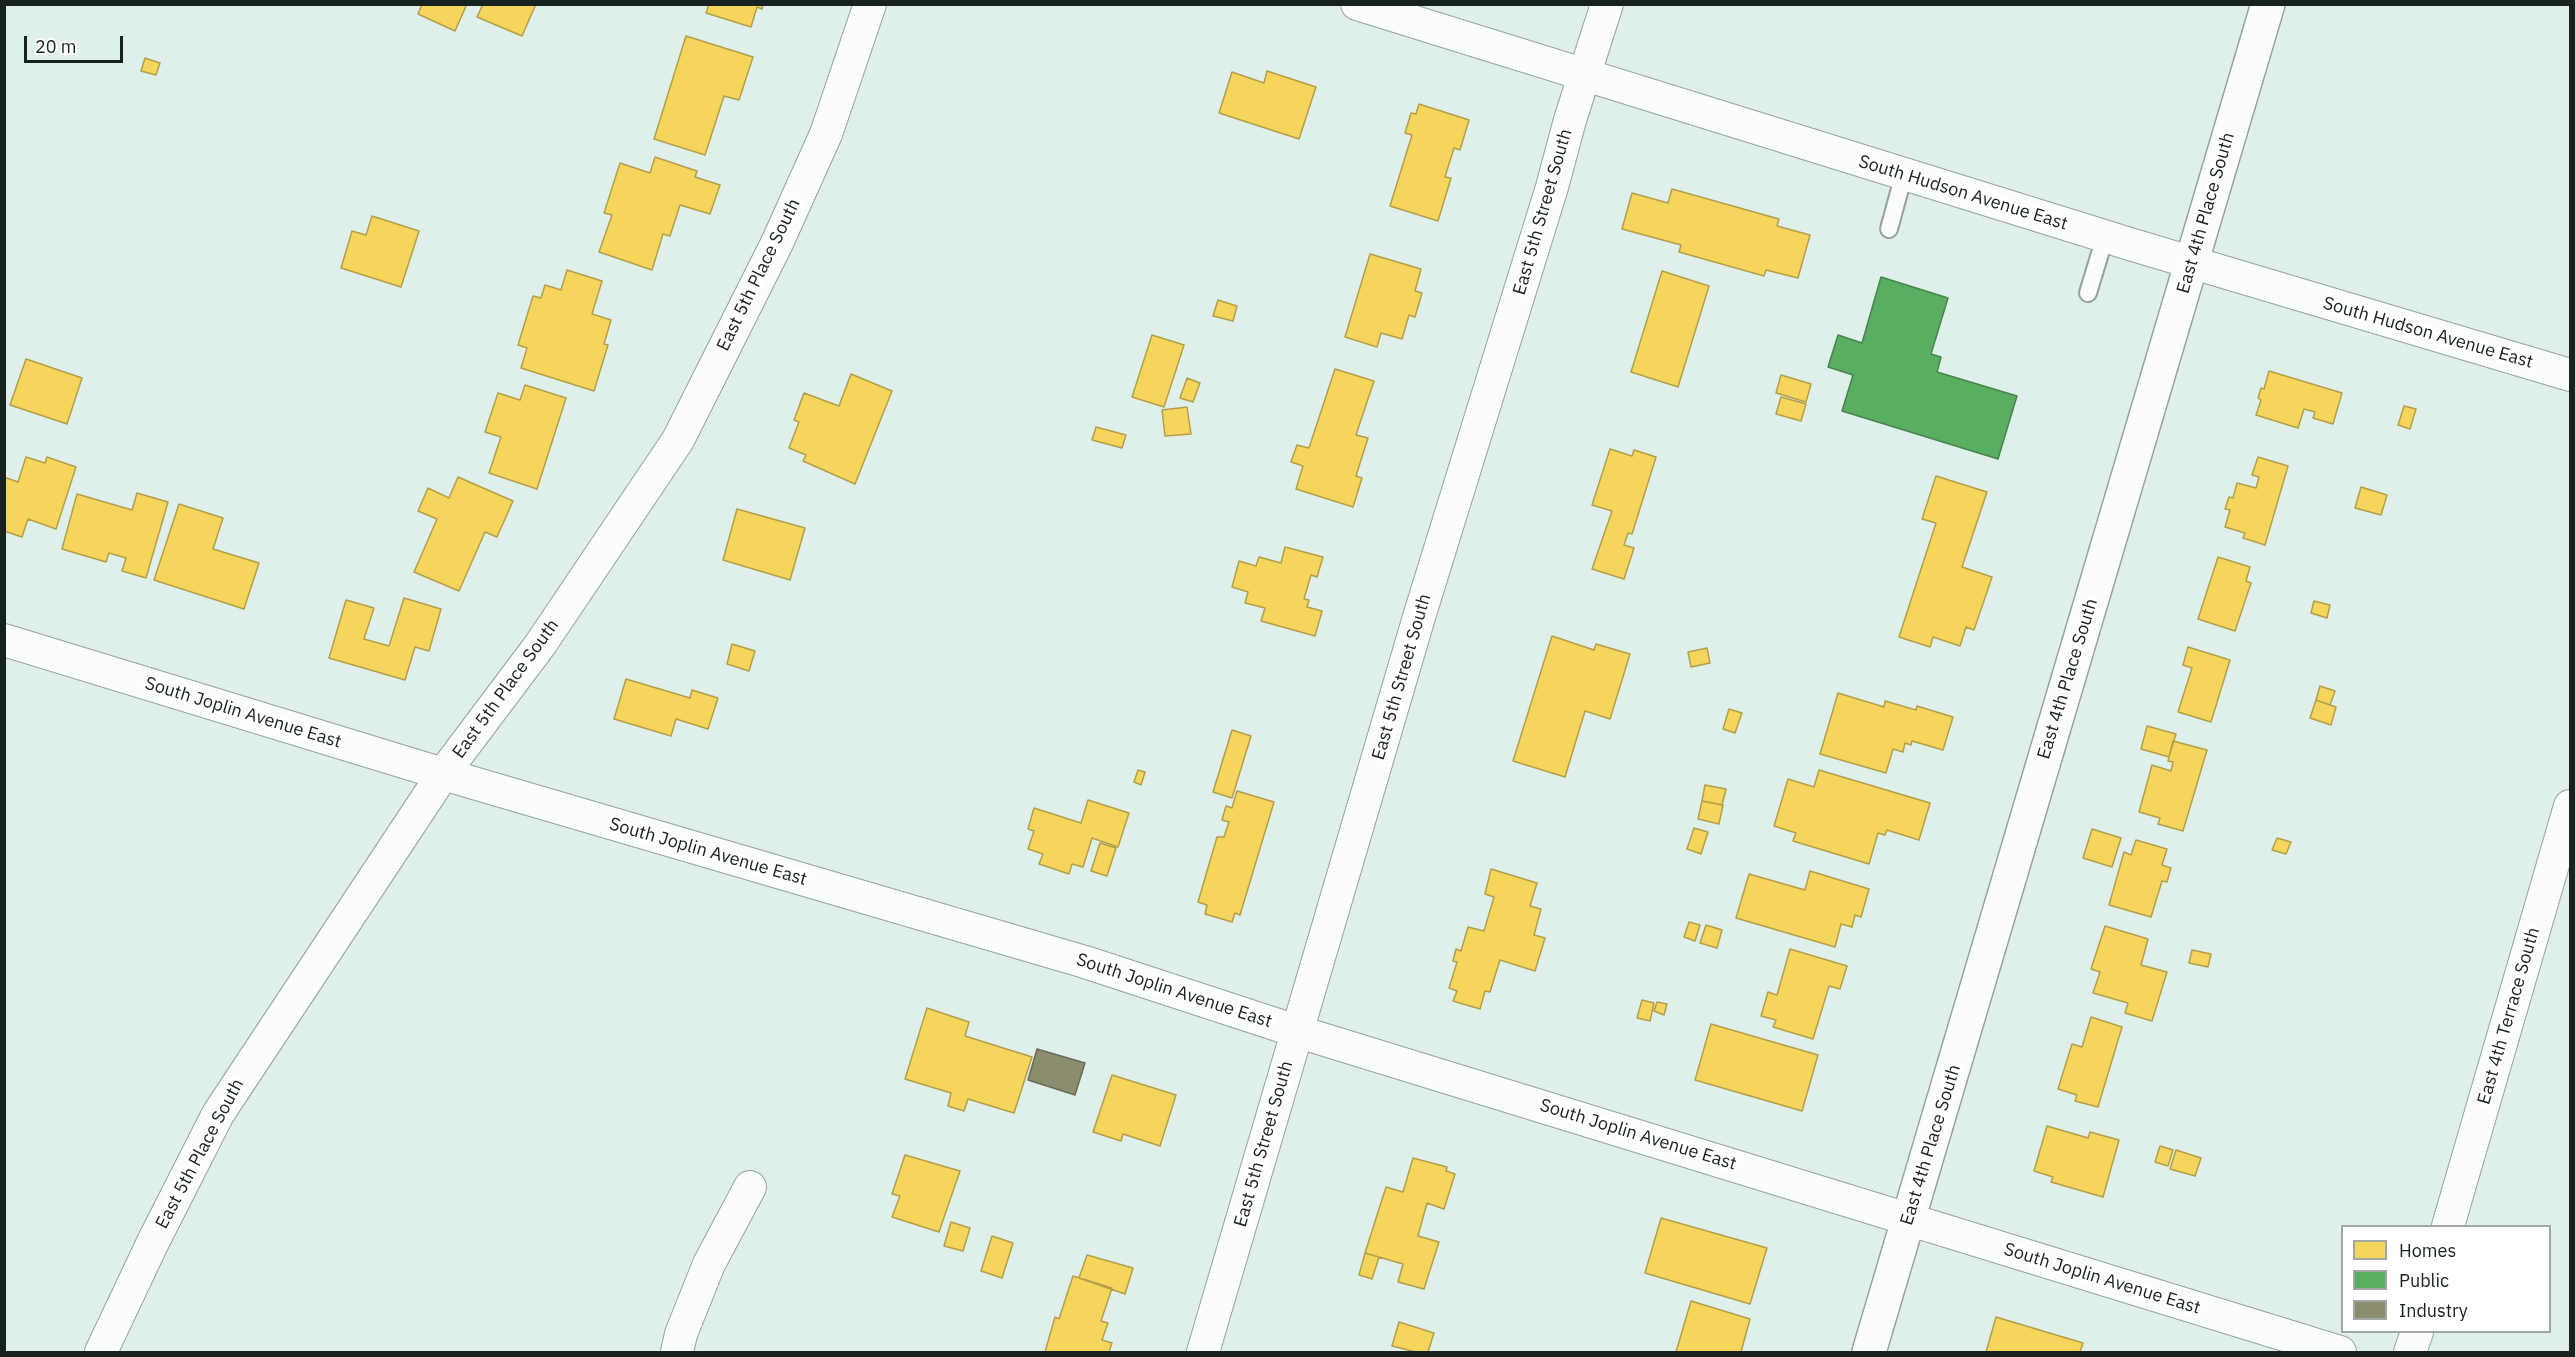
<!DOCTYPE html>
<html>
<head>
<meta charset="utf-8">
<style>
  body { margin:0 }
  #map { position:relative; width:2575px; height:1357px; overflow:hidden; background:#dff0ea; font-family:"IBM Plex Sans",sans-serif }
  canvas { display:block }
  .frame { position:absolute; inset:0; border:6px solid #17211d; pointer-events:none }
  .legend { position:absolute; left:2341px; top:1225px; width:210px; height:108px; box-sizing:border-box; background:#fff; border:2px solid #a2a6a5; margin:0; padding:8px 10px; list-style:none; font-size:18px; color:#17211d }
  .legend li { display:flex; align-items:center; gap:12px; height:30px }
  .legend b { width:30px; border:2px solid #a2a6a5 }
  .scale { position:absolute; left:24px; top:36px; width:99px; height:27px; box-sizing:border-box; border:3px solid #17211d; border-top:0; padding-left:8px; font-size:18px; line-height:21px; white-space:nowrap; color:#17211d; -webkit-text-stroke:4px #fff; paint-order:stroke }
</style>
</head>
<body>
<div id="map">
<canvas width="2575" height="1357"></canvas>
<div class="frame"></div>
<ul class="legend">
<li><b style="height:16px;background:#f6d55c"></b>Homes</li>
<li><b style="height:16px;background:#5aae61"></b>Public</li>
<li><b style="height:16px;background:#8c8c6e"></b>Industry</li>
</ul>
<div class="scale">20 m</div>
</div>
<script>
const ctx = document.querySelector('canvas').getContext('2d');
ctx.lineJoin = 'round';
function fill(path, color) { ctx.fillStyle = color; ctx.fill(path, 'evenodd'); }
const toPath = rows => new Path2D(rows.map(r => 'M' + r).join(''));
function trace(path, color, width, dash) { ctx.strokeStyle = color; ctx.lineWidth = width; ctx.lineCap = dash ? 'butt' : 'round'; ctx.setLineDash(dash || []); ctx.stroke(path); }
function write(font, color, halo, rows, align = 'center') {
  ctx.font = font + ' "IBM Plex Sans",sans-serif'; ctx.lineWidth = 6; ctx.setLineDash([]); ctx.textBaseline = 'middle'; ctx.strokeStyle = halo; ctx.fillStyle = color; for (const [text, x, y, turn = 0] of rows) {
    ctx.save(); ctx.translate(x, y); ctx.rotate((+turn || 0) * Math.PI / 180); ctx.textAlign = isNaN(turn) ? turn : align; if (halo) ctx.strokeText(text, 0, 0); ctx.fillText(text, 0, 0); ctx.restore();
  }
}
const homes = toPath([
  [422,4,467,4,455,31,418,14,422,4],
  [483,4,536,4,522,36,477,17,483,4],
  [709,4,763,4,762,9,757,7,751,27,706,13,709,4],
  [686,36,753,57,739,100,724,96,705,155,654,139,686,36],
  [145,58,160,63,156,75,141,71,145,58],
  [1267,71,1316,87,1299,139,1219,113,1232,72,1264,83,1267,71],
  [1419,104,1469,120,1460,150,1454,148,1445,177,1451,178,1438,221,1390,206,1412,135,1405,133,1411,113,1416,114,1419,104],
  [655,157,697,171,695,177,720,185,710,214,680,205,670,236,663,234,652,270,599,252,612,215,604,213,620,163,650,173,655,157],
  [1672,189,1779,219,1777,226,1810,235,1798,278,1766,270,1764,276,1679,252,1681,245,1622,229,1632,193,1668,203,1672,189],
  [372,216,419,231,401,287,341,268,352,231,366,235,372,216],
  [1370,254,1421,269,1415,291,1422,293,1415,317,1409,315,1402,339,1381,333,1377,347,1345,337,1370,254],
  [567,270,602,281,592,314,611,320,604,344,608,345,594,391,521,368,527,348,518,345,533,296,541,298,545,285,561,290,567,270],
  [1662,271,1709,286,1678,387,1631,372,1662,271],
  [1218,300,1237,306,1233,321,1213,316,1218,300],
  [1152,335,1184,345,1164,407,1132,397,1152,335],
  [26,359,82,378,67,424,10,405,26,359],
  [1335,369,1374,381,1356,435,1368,438,1356,476,1362,478,1353,507,1296,489,1303,466,1291,462,1297,445,1309,448,1335,369],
  [2269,371,2342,393,2333,424,2313,418,2315,412,2304,409,2298,428,2256,415,2261,400,2258,398,2261,388,2264,389,2269,371],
  [851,374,892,391,855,484,803,461,806,455,789,448,799,422,794,420,804,393,839,406,851,374],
  [1781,375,1811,384,1806,402,1776,393,1781,375],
  [1187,378,1200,383,1193,402,1180,398,1187,378],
  [525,385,566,398,537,489,489,473,501,437,485,432,498,393,520,400,525,385],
  [1781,397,1806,404,1801,421,1776,414,1781,397],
  [2404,406,2416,409,2410,429,2398,425,2404,406],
  [1187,407,1191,434,1165,436,1162,410,1187,407],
  [1096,427,1126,435,1122,448,1092,440,1096,427],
  [1610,449,1632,456,1634,450,1656,457,1632,534,1628,533,1624,545,1634,548,1624,579,1592,569,1612,511,1592,505,1610,449],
  [26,457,45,463,47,457,76,467,56,529,28,519,22,537,4,531,4,477,18,482,26,457],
  [2258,457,2288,466,2265,545,2243,538,2245,533,2225,527,2230,510,2225,509,2229,497,2233,498,2237,483,2256,488,2259,477,2252,475,2258,457],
  [1936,476,1987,492,1962,567,1992,577,1974,630,1966,627,1960,646,1933,637,1930,647,1899,637,1936,523,1922,519,1936,476],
  [458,477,513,501,497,537,485,532,459,591,414,572,437,519,418,511,428,488,449,498,458,477],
  [2361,487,2387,495,2381,515,2355,508,2361,487],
  [137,493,168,502,146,578,122,571,126,558,109,553,106,562,62,549,77,494,132,510,137,493],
  [179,504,223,518,213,549,259,563,244,609,154,580,179,504],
  [737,509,805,528,790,580,723,560,737,509],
  [1285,547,1323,557,1317,577,1311,575,1304,599,1309,600,1307,607,1322,611,1315,636,1261,621,1265,608,1245,603,1248,592,1232,587,1239,561,1256,566,1259,557,1281,563,1285,547],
  [2218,557,2250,567,2246,581,2251,583,2235,631,2198,619,2218,557],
  [404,598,441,609,429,651,415,647,405,680,329,658,346,600,374,608,364,639,389,646,404,598],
  [2314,601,2330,605,2327,618,2311,613,2314,601],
  [1552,636,1594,650,1596,644,1630,654,1610,719,1585,711,1565,777,1513,761,1552,636],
  [732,644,755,651,749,671,727,664,732,644],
  [2188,647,2230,660,2211,722,2178,712,2192,668,2183,665,2188,647],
  [1707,648,1710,663,1691,667,1688,652,1707,648],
  [626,679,690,698,692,690,718,698,708,729,676,719,671,736,614,719,626,679],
  [2320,686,2335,691,2330,705,2316,700,2320,686],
  [1838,693,1884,707,1885,701,1916,710,1917,706,1953,717,1943,750,1912,741,1911,745,1905,743,1903,752,1893,749,1886,773,1820,754,1838,693],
  [2316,700,2336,707,2331,725,2310,718,2316,700],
  [1729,709,1742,713,1735,733,1723,729,1729,709],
  [2147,726,2176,734,2169,757,2141,749,2147,726],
  [1232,730,1251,736,1232,798,1213,792,1232,730],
  [2173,741,2207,750,2183,831,2158,824,2160,818,2139,812,2152,765,2171,771,2173,762,2168,761,2173,741],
  [1138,770,1145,772,1141,785,1134,782,1138,770],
  [1819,770,1930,803,1919,840,1887,830,1885,835,1878,833,1869,864,1793,841,1796,833,1774,826,1788,779,1814,787,1819,770],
  [1705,785,1726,789,1722,805,1702,801,1705,785],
  [1237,791,1274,802,1240,915,1235,913,1232,922,1205,914,1207,905,1198,902,1217,837,1224,837,1229,822,1222,820,1226,806,1232,808,1237,791],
  [1088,800,1129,813,1118,847,1092,838,1083,867,1072,864,1069,874,1039,864,1043,854,1028,849,1034,831,1028,829,1034,808,1081,823,1088,800],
  [1702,801,1723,805,1719,824,1698,819,1702,801],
  [1694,828,1708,832,1701,854,1687,849,1694,828],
  [2092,829,2121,838,2112,867,2083,858,2092,829],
  [2277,838,2291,842,2286,854,2272,850,2277,838],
  [2136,840,2167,849,2162,865,2171,868,2167,882,2162,881,2151,917,2109,905,2124,852,2131,855,2136,840],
  [1100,843,1116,848,1107,876,1091,871,1100,843],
  [1491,869,1537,883,1530,906,1541,909,1534,935,1545,938,1535,971,1500,960,1490,992,1485,991,1480,1009,1453,1001,1457,991,1449,988,1457,962,1453,961,1456,949,1461,951,1468,927,1484,931,1494,897,1485,894,1491,869],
  [1810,871,1869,889,1861,917,1855,915,1852,927,1841,924,1835,947,1736,918,1749,874,1805,890,1810,871],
  [1689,922,1700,925,1695,941,1684,937,1689,922],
  [1706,925,1722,930,1717,948,1700,943,1706,925],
  [2105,926,2148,939,2141,965,2167,972,2152,1021,2125,1013,2128,1003,2093,993,2100,972,2091,969,2105,926],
  [1790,949,1847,966,1840,989,1829,986,1813,1039,1773,1027,1776,1020,1761,1016,1768,992,1777,995,1790,949],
  [2192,950,2211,954,2208,967,2189,963,2192,950],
  [1642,1000,1654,1003,1650,1021,1637,1018,1642,1000],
  [1657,1002,1667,1004,1664,1015,1654,1011,1657,1002],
  [927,1008,969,1022,965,1036,1032,1057,1014,1113,968,1099,964,1111,948,1106,951,1093,905,1079,927,1008],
  [2091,1017,2122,1027,2098,1107,2075,1101,2077,1095,2058,1089,2072,1044,2082,1047,2091,1017],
  [1711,1024,1818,1055,1802,1111,1695,1080,1711,1024],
  [1112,1075,1176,1095,1160,1146,1123,1134,1121,1141,1093,1132,1112,1075],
  [2047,1126,2088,1138,2090,1132,2119,1140,2103,1197,2051,1182,2053,1177,2034,1171,2047,1126],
  [2160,1146,2173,1150,2168,1166,2155,1162,2160,1146],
  [2176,1150,2201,1158,2195,1176,2170,1169,2176,1150],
  [905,1155,960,1171,939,1232,892,1217,900,1196,892,1194,905,1155],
  [1413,1158,1447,1167,1446,1171,1455,1174,1444,1209,1427,1203,1418,1236,1439,1242,1424,1289,1398,1282,1403,1264,1365,1253,1386,1187,1403,1192,1413,1158],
  [1661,1218,1767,1248,1750,1304,1645,1273,1661,1218],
  [951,1222,970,1228,963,1251,944,1246,951,1222],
  [992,1236,1013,1243,1002,1278,981,1271,992,1236],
  [1365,1253,1379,1257,1372,1279,1359,1275,1365,1253],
  [1087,1255,1133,1268,1125,1294,1079,1278,1087,1255],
  [1073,1276,1112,1288,1101,1321,1108,1323,1102,1340,1112,1343,1109,1352,1045,1352,1055,1317,1059,1319,1073,1276],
  [1691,1301,1750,1319,1741,1352,1676,1352,1691,1301],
  [1996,1317,2083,1343,2080,1352,1986,1352,1996,1317],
  [1399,1322,1434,1333,1428,1352,1416,1352,1392,1346,1399,1322]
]);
fill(homes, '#f6d55c');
trace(homes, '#b39f49', 1.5);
const public = toPath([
  [1881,277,1948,298,1931,354,1941,357,1937,372,2017,396,1998,459,1842,411,1853,375,1828,367,1838,335,1862,343,1881,277]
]);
fill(public, '#5aae61');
trace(public, '#46844d', 1.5);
const industry = toPath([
  [1037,1049,1085,1063,1075,1095,1028,1080,1037,1049]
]);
fill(industry, '#8c8c6e');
trace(industry, '#696c56', 1.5);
const lane = toPath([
  [1889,229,1904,174],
  [2088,293,2105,237]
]);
const street = toPath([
  [1357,4,2133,245,2570,375],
  [4,640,443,774,1085,962,1296,1031,2340,1352],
  [2448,1226,2570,806],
  [101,1352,153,1242,218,1114,443,774,540,645,678,440,777,243,826,134,870,4],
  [677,1352,681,1334,709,1264,750,1187],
  [1203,1352,1419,617,1552,187,1570,120,1607,4],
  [2410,1352,2417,1332]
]);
const secondary = toPath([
  [1869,1352,2268,4]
]);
trace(lane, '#96a29e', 20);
trace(street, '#96a29e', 34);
trace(secondary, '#96a29e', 36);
trace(lane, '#fafdfc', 16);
trace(street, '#fafdfc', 32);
trace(secondary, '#fafdfc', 33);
write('18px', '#17211d', '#fff', [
  ["South Hudson Avenue East",1963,193,17],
  ["East 5th Street South",1543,212,-74],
  ["East 4th Place South",2206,213,-74],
  ["East 5th Place South",759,275,-64],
  ["South Hudson Avenue East",2428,333,16],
  ["East 5th Street South",1402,677,-74],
  ["East 4th Place South",2068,679,-73],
  ["East 5th Place South",506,689,-54],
  ["South Joplin Avenue East",243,713,17],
  ["South Joplin Avenue East",708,852,16],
  ["South Joplin Avenue East",1174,991,18],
  ["East 4th Terrace South",2509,1016,-74],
  ["South Joplin Avenue East",1638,1135,17],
  ["East 5th Street South",1264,1144,-74],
  ["East 4th Place South",1931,1145,-73],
  ["East 5th Place South",200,1154,-62],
  ["South Joplin Avenue East",2102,1279,17]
]);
</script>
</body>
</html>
